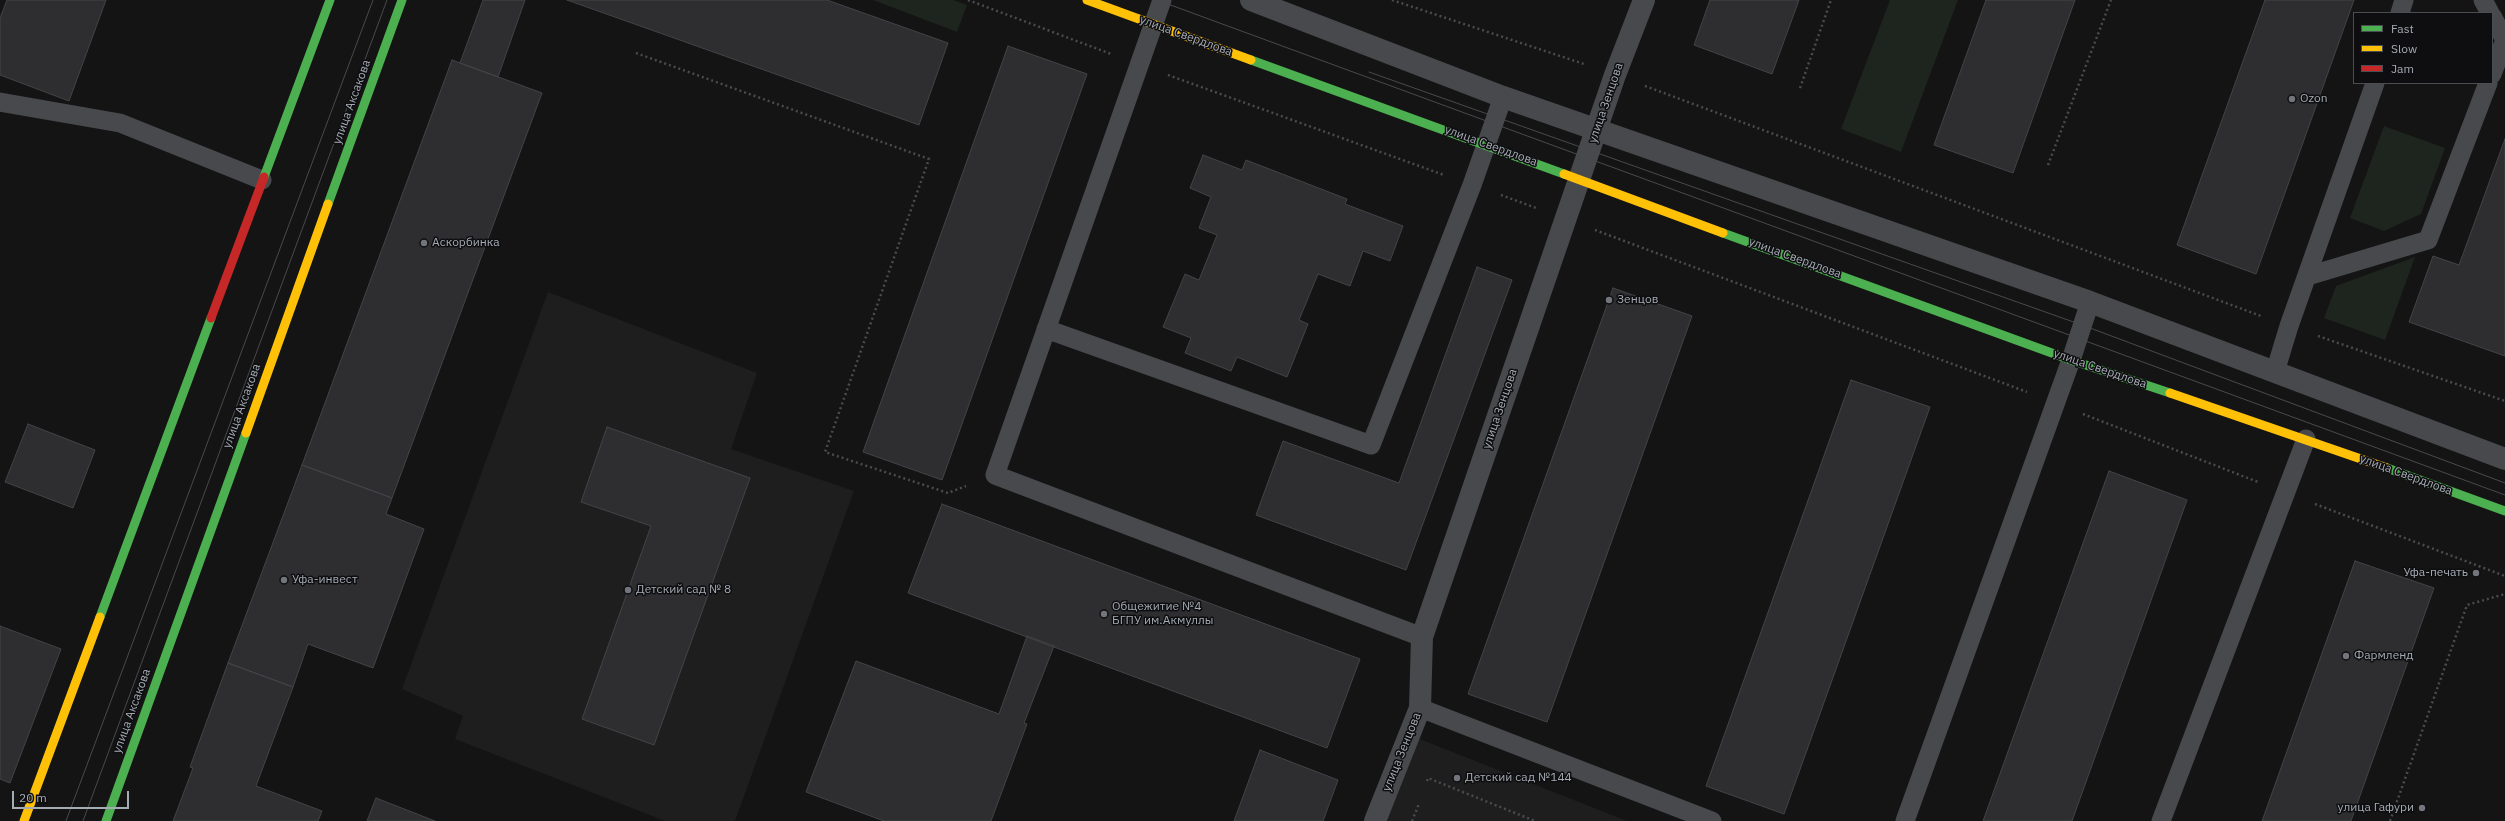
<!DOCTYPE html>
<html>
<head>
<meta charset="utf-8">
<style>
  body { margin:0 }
  #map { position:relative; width:2505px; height:821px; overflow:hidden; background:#141414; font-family:"IBM Plex Sans",sans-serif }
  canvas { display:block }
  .legend { position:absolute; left:2353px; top:12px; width:140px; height:72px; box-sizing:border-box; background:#0e0e10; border:1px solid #4a4d52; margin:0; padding:5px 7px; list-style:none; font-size:12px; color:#a5abb4 }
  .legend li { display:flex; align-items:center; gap:8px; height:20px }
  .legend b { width:20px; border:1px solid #4a4d52 }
  .scale { position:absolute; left:12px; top:791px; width:117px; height:18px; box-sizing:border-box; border:2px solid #a5abb4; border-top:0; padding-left:5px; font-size:12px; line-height:14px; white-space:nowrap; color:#a5abb4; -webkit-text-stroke:3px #0e0e10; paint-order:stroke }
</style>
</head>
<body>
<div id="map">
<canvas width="2505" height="821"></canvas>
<ul class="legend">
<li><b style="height:5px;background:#4caf50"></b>Fast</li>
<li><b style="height:5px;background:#ffc107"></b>Slow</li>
<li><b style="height:5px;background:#c62828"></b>Jam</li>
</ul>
<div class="scale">20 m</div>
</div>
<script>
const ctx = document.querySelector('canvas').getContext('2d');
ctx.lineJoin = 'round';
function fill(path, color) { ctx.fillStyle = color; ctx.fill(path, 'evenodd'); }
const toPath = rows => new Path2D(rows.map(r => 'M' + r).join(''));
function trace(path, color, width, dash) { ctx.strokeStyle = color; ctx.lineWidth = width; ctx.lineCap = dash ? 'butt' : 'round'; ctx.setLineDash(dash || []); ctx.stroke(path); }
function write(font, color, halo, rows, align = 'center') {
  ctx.font = font + ' "IBM Plex Sans",sans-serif'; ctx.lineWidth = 3; ctx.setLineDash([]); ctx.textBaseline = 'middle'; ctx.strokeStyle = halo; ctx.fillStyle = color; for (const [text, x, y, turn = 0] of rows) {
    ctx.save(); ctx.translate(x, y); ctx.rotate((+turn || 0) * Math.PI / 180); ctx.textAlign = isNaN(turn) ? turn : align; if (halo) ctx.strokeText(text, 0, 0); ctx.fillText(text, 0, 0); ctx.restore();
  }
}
fill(toPath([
  [548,292,757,373,731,449,854,491,735,821,665,821,455,739,463,716,402,689],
  [1412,736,1627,821,1378,821]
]), '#1e1e1f');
fill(toPath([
  [873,0,953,0,967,5,957,32],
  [1890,0,1958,0,1901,152,1841,129],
  [2384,126,2445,148,2421,214,2384,231,2350,218],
  [2415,257,2385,340,2324,318,2336,286]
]), '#1e241e');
const building = toPath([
  [7,0,106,0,69,101,0,75,0,18,7,0],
  [483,0,525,0,498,77,460,63,483,0],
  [567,0,827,0,948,43,919,125,567,0],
  [1710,0,1799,0,1772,74,1694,45,1710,0],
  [1986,0,2075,0,2013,173,1934,145,1986,0],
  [2265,0,2354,0,2256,274,2177,245,2265,0],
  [1008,46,1087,74,942,480,863,452,1008,46],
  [452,60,542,93,392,498,302,465,452,60],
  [2505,139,2505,356,2409,322,2433,256,2459,265,2505,139],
  [1203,155,1242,170,1246,160,1347,199,1345,204,1403,226,1390,261,1363,251,1350,286,1318,274,1299,320,1308,324,1287,377,1237,357,1231,371,1185,353,1191,338,1163,327,1185,274,1199,280,1217,235,1199,228,1211,197,1190,188,1203,155],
  [1477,267,1512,280,1406,570,1256,515,1283,441,1399,483,1477,267],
  [1613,288,1692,316,1547,722,1468,694,1613,288],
  [1851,380,1930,407,1784,814,1706,786,1851,380],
  [28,424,95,450,73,508,5,482,28,424],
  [607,427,750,478,654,745,582,719,651,526,581,502,607,427],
  [302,465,392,498,386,514,424,529,373,668,308,644,293,687,228,663,302,465],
  [2109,471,2187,500,2072,821,1983,821,2109,471],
  [942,504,1360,659,1327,748,908,593,942,504],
  [2355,561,2434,588,2351,821,2262,821,2355,561],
  [0,626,61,649,10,783,0,779,0,626],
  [1027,636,1054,646,1024,723,1027,724,991,821,884,821,806,792,856,661,999,714,1027,636],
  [228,663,293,687,256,786,322,811,318,821,173,821,193,768,190,767,228,663],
  [1260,750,1338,780,1323,821,1234,821,1260,750],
  [376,798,435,821,367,821,376,798]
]);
fill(building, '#2e2e30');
trace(building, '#434447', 1);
trace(toPath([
  [968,0,1111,54],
  [1392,0,1584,64],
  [636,53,929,159,825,452,948,493,966,486],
  [1168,75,1444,175],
  [1645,86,2261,316],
  [1800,88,1831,0],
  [2048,165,2111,0],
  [1501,195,1536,208],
  [1595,230,2027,392],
  [2318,336,2505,401],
  [2083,414,2258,482],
  [2315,504,2505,576],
  [1427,781,1428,778,1535,821],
  [1412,821,1419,804],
  [2390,821,2467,605,2505,594]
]), '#4a4b4e', 2.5, [2, 3]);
trace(toPath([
  [1162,0,995,475,1422,637],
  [2483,0,2490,13],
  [2400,13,2404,0],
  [2492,16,2505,40,2492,74],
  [0,102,120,123,262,180],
  [2308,276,2428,240,2488,83],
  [1046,329,1371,445,1472,185,1503,97],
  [2275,372,2289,326,2375,83],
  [1420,708,1712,821],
  [1905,821,2071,360,2090,302],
  [2161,821,2306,439]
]), '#48494c', 19);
trace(toPath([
  [1251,0,1503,97,2090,302,2505,459],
  [1375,821,1420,708,1422,637,1615,75,1644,0]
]), '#48494c', 22);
trace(toPath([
  [1251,60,1564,174],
  [264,177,330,0],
  [328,204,402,0],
  [1723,233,2071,360,2170,393],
  [2387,468,2505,511],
  [100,617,211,318],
  [106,821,246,433]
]), '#4caf50', 9);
trace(toPath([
  [1087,0,1251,60],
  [1564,174,1723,233],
  [2170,393,2387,468],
  [246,433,328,204],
  [24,821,100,617]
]), '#ffc107', 9);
trace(toPath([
  [211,318,264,177]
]), '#c62828', 9);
trace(toPath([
  [1157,0,2505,495],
  [1369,72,2082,325,2505,483],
  [66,821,373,0],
  [83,821,387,0]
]), '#494a4d', 1);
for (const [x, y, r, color] of [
  [2292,99,4,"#72767c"],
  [424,243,4,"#72767c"],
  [1609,300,4,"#72767c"],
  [2476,573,4,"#72767c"],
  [284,580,4,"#72767c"],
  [628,590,4,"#72767c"],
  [1104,614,4,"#72767c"],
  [2346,656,4,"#72767c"],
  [1457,778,4,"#72767c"],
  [2422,808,4,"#72767c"]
]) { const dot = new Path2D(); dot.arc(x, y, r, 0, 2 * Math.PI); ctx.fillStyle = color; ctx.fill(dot); trace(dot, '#0e0e10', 1.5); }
write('12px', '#a5abb4', '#0e0e10', [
  ["улица Свердлова",1186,36,20],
  ["улица Аксакова",352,102,-70],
  ["улица Зенцова",1606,103,-71],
  ["улица Свердлова",1491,146,20],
  ["улица Свердлова",1795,258,20],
  ["улица Свердлова",2100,369,19],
  ["улица Аксакова",242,406,-70],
  ["улица Зенцова",1500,409,-71],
  ["улица Свердлова",2406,475,20],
  ["улица Аксакова",132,711,-70],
  ["улица Зенцова",1402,752,-68]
]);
write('12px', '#a5abb4', '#0e0e10', [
  ["Ozon",2300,99],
  ["Аскорбинка",432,243],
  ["Зенцов",1617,300],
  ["Уфа-печать",2468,573,"right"],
  ["Уфа-инвест",292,580],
  ["Детский сад № 8",636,590],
  ["Общежитие №4",1112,607],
  ["БГПУ им.Акмуллы",1112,621],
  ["Фармленд",2354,656],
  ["Детский сад №144",1465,778],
  ["улица Гафури",2414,808,"right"]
], 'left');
</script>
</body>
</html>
